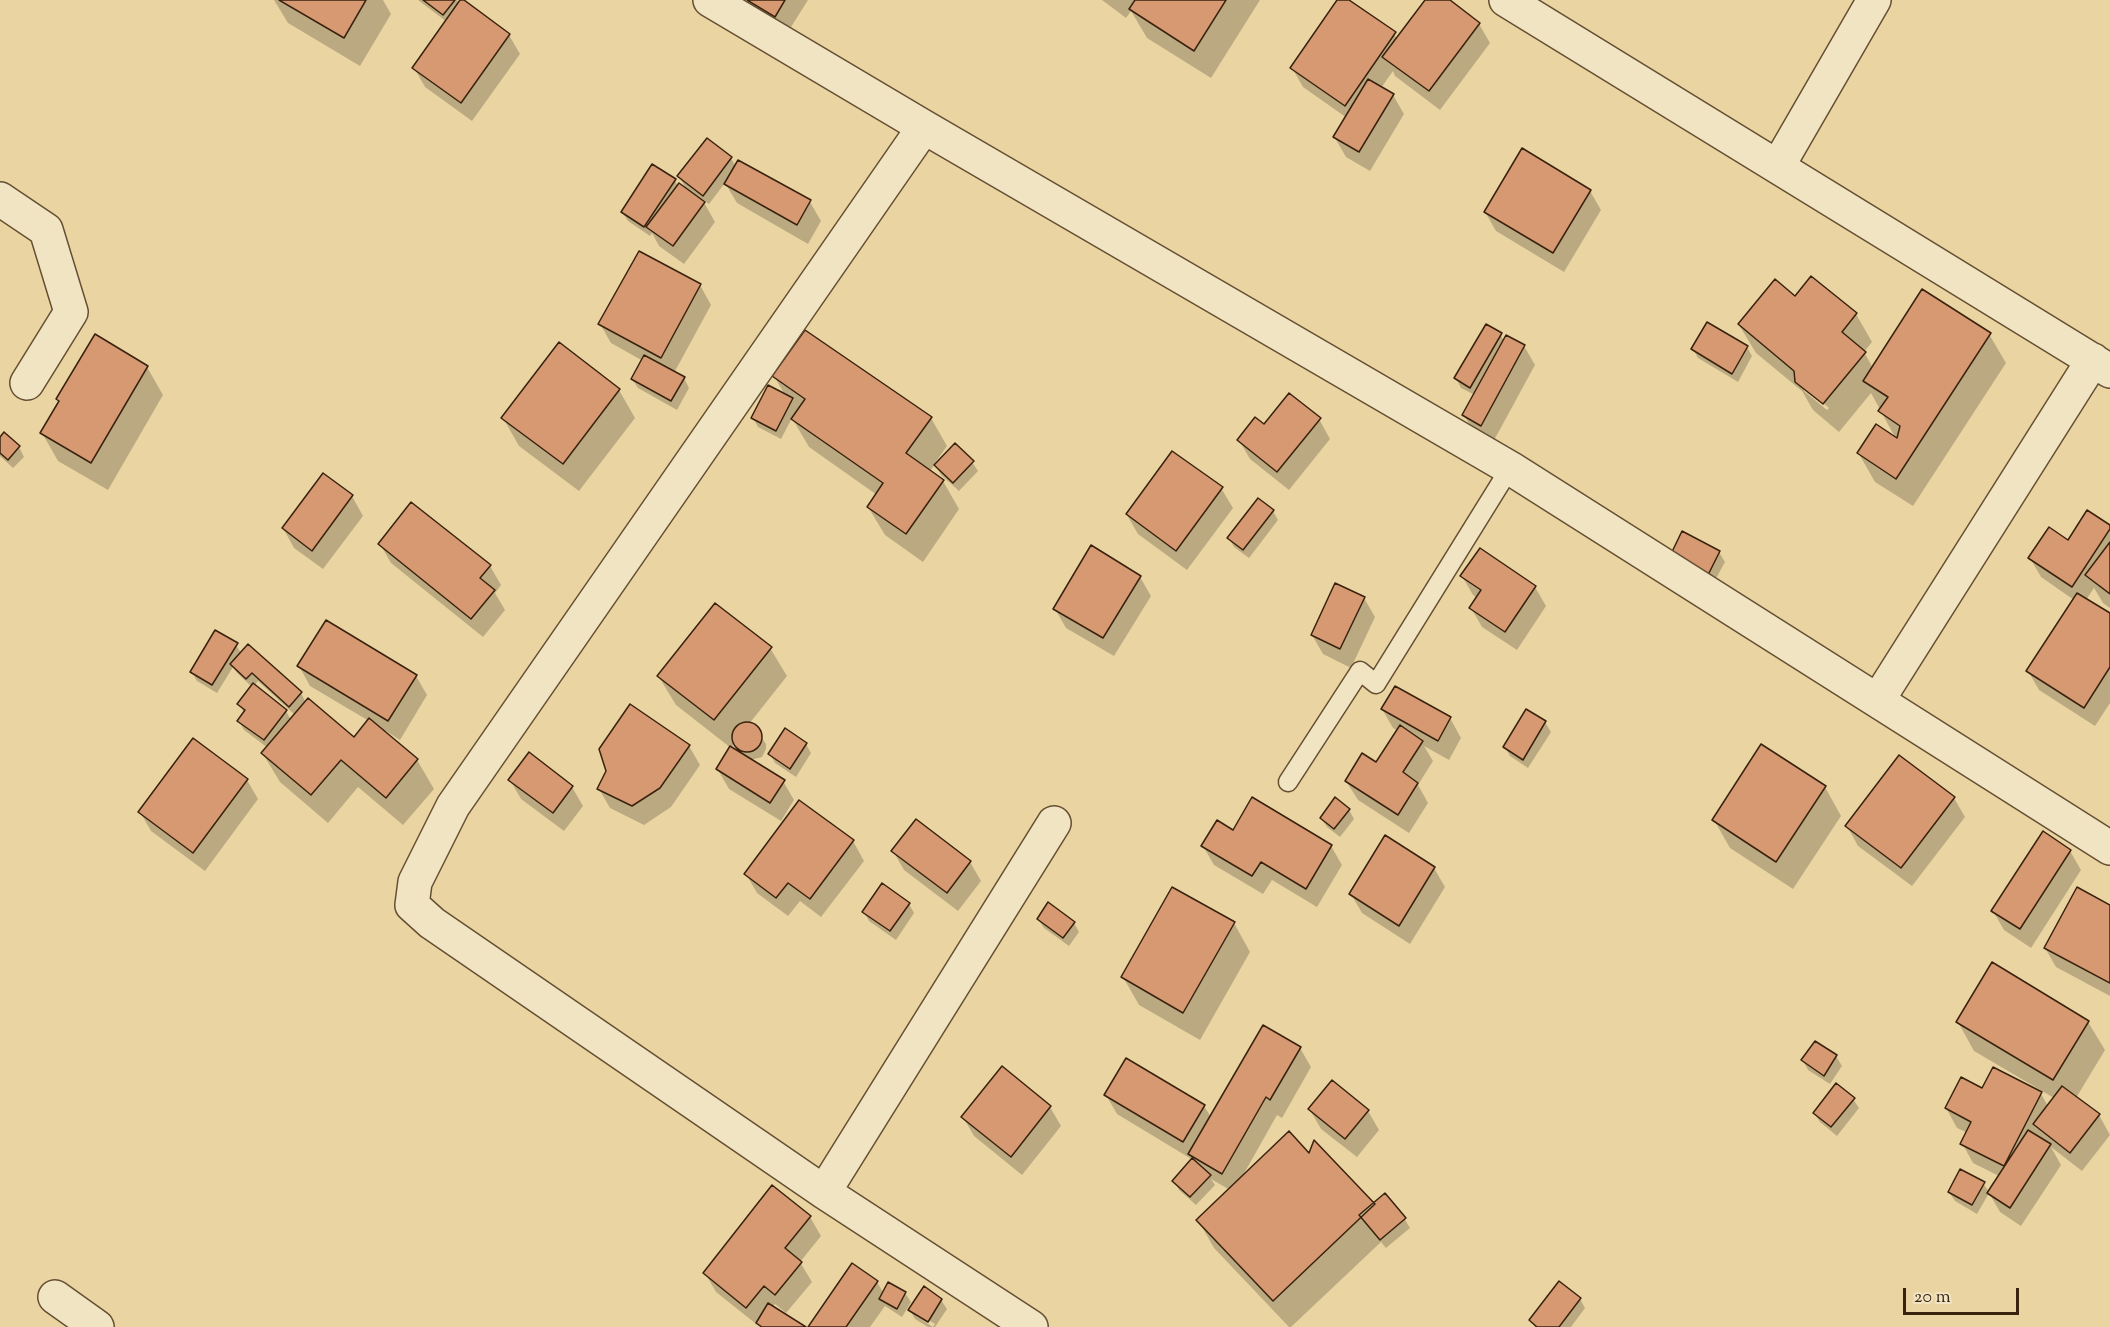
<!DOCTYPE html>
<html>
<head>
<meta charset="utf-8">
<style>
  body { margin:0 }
  #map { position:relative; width:2110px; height:1327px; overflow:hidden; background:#ead5a2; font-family:"Sorts Mill Goudy",serif }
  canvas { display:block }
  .scale { position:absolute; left:1903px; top:1288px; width:116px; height:27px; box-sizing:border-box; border:3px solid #39220e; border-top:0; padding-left:8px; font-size:18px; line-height:21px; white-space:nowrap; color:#39220e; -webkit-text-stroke:4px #f1e4c3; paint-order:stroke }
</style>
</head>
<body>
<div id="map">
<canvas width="2110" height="1327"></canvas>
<div class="scale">20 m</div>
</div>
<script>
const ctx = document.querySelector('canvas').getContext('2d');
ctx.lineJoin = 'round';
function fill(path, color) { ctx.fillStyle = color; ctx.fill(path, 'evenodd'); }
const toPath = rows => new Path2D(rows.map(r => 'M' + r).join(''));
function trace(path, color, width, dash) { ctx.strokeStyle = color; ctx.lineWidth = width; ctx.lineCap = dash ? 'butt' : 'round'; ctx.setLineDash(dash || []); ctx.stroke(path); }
fill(toPath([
  [274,0,383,0,391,14,360,66,288,23],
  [418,0,457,0,459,4,509,35,520,54,472,121,425,87,414,68,447,22],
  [749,0,808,0,786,35,760,19],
  [1102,0,1260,0,1211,78,1147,38,1131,11,1126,18],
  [1339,0,1347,0,1394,34,1397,39,1427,0,1447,0,1479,24,1490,43,1440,110,1395,76,1393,71,1381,88,1393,95,1404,114,1370,171,1346,157,1335,138,1347,118,1303,87,1292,68],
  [707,140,731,158,736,167,738,162,810,202,821,221,808,244,737,203,725,183,709,204,702,199,715,222,684,264,659,246,652,233,650,236,628,221,622,212,675,180,678,187,687,191,679,176],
  [1590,191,1601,210,1564,272,1496,231,1485,212],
  [700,285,711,305,674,373,684,378,689,388,677,410,638,388,632,379,643,361,611,343,600,324],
  [1796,299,1856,314,1872,342,1864,352,1873,368,1989,334,2006,363,1913,506,1875,482,1859,454,1896,439,1871,393,1839,432,1813,410,1802,391,1756,353,1739,325],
  [1804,387,1829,408,1827,410,1804,391],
  [1500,334,1504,341,1524,346,1535,365,1492,444,1475,434,1464,415,1475,395,1461,388,1456,378],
  [1747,347,1752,356,1738,382,1698,358,1693,349],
  [147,367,163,395,108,490,58,461,42,433,59,403,58,399],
  [774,376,931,418,947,446,935,463,972,462,978,471,959,491,941,475,935,464,930,471,943,481,959,509,923,562,885,535,868,507,877,495,809,447,792,418,781,439,758,427,753,418,785,395],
  [619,390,635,418,579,491,519,446,503,418],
  [1319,419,1330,439,1289,490,1250,459,1239,440,1264,426],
  [0,439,19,447,24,457,13,468,0,456],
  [324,475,352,496,363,516,323,569,294,548,283,528],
  [1221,488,1233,508,1187,570,1138,534,1127,515],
  [1273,511,1278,520,1249,558,1234,547,1229,538],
  [2110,527,2110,608,2103,603,2094,588,2086,600,2110,615,2110,703,2095,726,2039,690,2028,671,2074,600,2041,577,2030,558,2068,542],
  [1682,533,1719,552,1725,562,1713,584],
  [380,544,490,566,501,585,495,593,505,610,483,637,391,563],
  [1480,550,1535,587,1546,606,1517,650,1482,627,1471,608,1477,598,1473,595,1462,576],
  [1140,577,1151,596,1114,656,1066,628,1055,609],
  [1364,598,1375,617,1351,668,1323,654,1312,635],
  [236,645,241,653,301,693,306,703,354,739,369,721,310,686,299,666,416,676,427,695,400,740,386,731,385,733,417,760,434,789,403,825,358,787,328,823,280,782,263,754,268,748,244,730,239,721,244,713,239,704,252,687,237,673,233,667,217,693,197,681,192,672],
  [258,681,295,715,291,720,286,711,254,686],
  [770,648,787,676,749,724,755,727,766,744,766,749,762,757,751,760,783,781,794,800,781,821,729,789,718,770,742,755,736,741,731,748,676,705,659,677],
  [1395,688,1450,718,1461,738,1449,760,1424,746,1433,761,1418,785,1428,803,1409,833,1358,800,1346,781,1377,764,1398,731,1393,728,1382,709],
  [1526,711,1545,722,1551,732,1528,768,1510,756,1505,747],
  [806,744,811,753,796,777,775,763,770,754],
  [689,746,700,765,671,807,644,825,610,808,599,789],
  [247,780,258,799,205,871,151,831,140,812],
  [510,780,572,787,583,806,564,831,521,799],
  [1825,787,1841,816,1793,889,1730,848,1714,820],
  [1954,798,1965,817,1912,886,1858,846,1847,826],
  [1349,810,1354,819,1340,837,1327,827,1321,818],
  [1233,832,1331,846,1342,865,1317,907,1272,880,1263,894,1214,865,1203,846],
  [853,841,864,861,821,917,800,901,788,916,757,893,746,874],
  [893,851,970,862,981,881,958,911,904,870],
  [2070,851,2081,870,2031,948,2004,930,1993,911],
  [1434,868,1445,887,1410,944,1362,913,1351,894],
  [909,904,914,913,896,940,869,921,864,912],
  [2110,907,2110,996,2056,967,2045,948],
  [1038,919,1074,923,1079,932,1069,946,1044,928],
  [1234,923,1250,952,1200,1040,1139,1005,1123,977],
  [1958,1022,2088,1022,2105,1050,2076,1098,2099,1115,2110,1135,2082,1171,2051,1147,2061,1165,2021,1226,2000,1212,1989,1193,1977,1214,1955,1201,1949,1192,1983,1183,1989,1192,1999,1176,1973,1163,1962,1143,1968,1133,1957,1128,1946,1108,1982,1090,2041,1094,2048,1106,2054,1098,1974,1051],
  [1815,1043,1836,1056,1842,1066,1830,1084,1808,1070,1803,1061],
  [1300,1048,1311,1067,1282,1118,1277,1115,1242,1177,1310,1155,1373,1204,1404,1218,1410,1228,1386,1248,1381,1242,1291,1327,1289,1327,1214,1248,1198,1220,1230,1190,1211,1179,1215,1185,1196,1205,1179,1190,1174,1181,1193,1160,1117,1114,1106,1095,1204,1106,1211,1117],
  [1853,1099,1859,1108,1837,1136,1820,1122,1814,1113],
  [1050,1107,1061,1126,1022,1175,974,1136,963,1117],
  [1310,1110,1368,1111,1379,1130,1357,1157,1321,1129],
  [810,1217,821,1236,800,1262,812,1282,786,1313,775,1304,772,1308,804,1327,760,1327,716,1292,705,1273],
  [877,1282,884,1294,905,1293,911,1302,902,1317,885,1306,870,1327,810,1327],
  [1580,1299,1585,1308,1571,1327,1535,1327,1531,1320],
  [941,1300,947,1309,935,1327,928,1327,915,1319,910,1310],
  [916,1313,935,1324,933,1327,916,1316]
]), '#0003');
const building = toPath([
  [279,0,366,0,344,38,279,0],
  [423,0,455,0,443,15,423,0],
  [460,0,464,0,510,34,461,103,412,68,460,0],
  [747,0,785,0,775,17,747,0],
  [1135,0,1226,0,1194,51,1129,9,1135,0],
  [1337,0,1349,0,1396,32,1345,106,1290,68,1337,0],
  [1425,0,1450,0,1480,23,1429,91,1382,57,1425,0],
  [1368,79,1394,94,1359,152,1333,137,1368,79],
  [707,138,732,157,703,196,677,176,707,138],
  [1522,148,1591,190,1553,253,1484,212,1522,148],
  [738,160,811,200,797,225,724,184,738,160],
  [652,164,676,179,644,227,621,212,652,164],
  [679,183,705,202,673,246,646,227,679,183],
  [639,251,701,284,661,358,598,324,639,251],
  [1811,276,1857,313,1842,332,1866,352,1823,404,1795,382,1794,371,1738,324,1775,279,1795,296,1811,276],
  [1922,289,1991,333,1896,479,1857,453,1876,424,1897,438,1900,426,1878,411,1888,397,1863,381,1922,289],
  [1707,322,1748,346,1732,374,1691,349,1707,322],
  [1486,324,1502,333,1470,388,1454,378,1486,324],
  [805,330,932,417,906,453,944,480,906,534,867,507,883,483,791,419,805,399,772,376,805,330],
  [95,334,148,366,91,463,40,433,59,401,56,399,95,334],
  [1506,335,1525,345,1481,426,1462,415,1506,335],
  [559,342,620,389,563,464,501,418,559,342],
  [644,355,685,377,671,401,631,379,644,355],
  [768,385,793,398,776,431,751,418,768,385],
  [1289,393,1321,418,1277,472,1237,440,1255,417,1264,424,1289,393],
  [4,432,20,446,8,460,0,453,0,437,4,432],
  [955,443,974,461,953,483,934,465,955,443],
  [1172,451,1223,487,1176,551,1126,514,1172,451],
  [323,473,353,495,312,551,282,528,323,473],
  [1258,498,1274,510,1243,550,1227,538,1258,498],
  [411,502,491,565,480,578,495,590,471,619,378,544,411,502],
  [2087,510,2110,525,2110,529,2072,587,2028,558,2049,527,2068,540,2087,510],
  [1682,531,1720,551,1708,575,1670,556,1682,531],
  [2110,542,2110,594,2085,575,2110,542],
  [1091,545,1141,576,1103,638,1053,609,1091,545],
  [1480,548,1536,586,1505,632,1469,608,1481,590,1460,576,1480,548],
  [1335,583,1365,597,1340,649,1311,635,1335,583],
  [2077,593,2110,613,2110,667,2084,708,2026,671,2077,593],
  [715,603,772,647,714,720,657,676,715,603],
  [326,620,417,675,388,721,297,666,326,620],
  [215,630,238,643,212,685,190,672,215,630],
  [248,644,302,692,289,707,252,673,246,679,230,664,248,644],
  [253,683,287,710,264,740,237,721,245,710,237,704,253,683],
  [1395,686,1451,717,1438,741,1381,709,1395,686],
  [308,698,354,737,369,718,418,759,386,798,341,760,311,795,261,753,308,698],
  [630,704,690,745,660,788,632,806,597,789,606,771,599,749,630,704],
  [1526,709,1546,721,1523,760,1503,747,1526,709],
  '732 737a15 15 0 1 1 30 0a15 15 0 1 1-30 0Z',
  [1400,725,1423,741,1403,772,1418,783,1398,815,1345,781,1362,753,1376,762,1400,725],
  [785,728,807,743,790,769,768,754,785,728],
  [193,738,248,779,193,853,138,812,193,738],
  [1761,744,1826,786,1776,862,1712,820,1761,744],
  [730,746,785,780,770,803,716,769,730,746],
  [529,752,573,786,553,813,508,780,529,752],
  [1899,755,1955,797,1901,868,1845,826,1899,755],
  [1252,797,1332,845,1306,889,1261,862,1252,876,1201,846,1217,820,1233,830,1252,797],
  [1335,797,1350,809,1334,829,1320,818,1335,797],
  [799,800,854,840,810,899,788,883,776,898,744,874,799,800],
  [916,819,971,861,947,893,891,851,916,819],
  [2043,831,2071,850,2020,929,1991,911,2043,831],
  [1385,835,1435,867,1399,926,1349,894,1385,835],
  [882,883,910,903,890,931,862,912,882,883],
  [1172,887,1235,922,1183,1013,1121,977,1172,887],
  [2077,887,2110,905,2110,983,2044,948,2077,887],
  [1048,902,1075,922,1063,938,1037,919,1048,902],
  [1992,962,2089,1021,2053,1080,1956,1022,1992,962],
  [1263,1025,1301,1047,1270,1100,1266,1097,1222,1174,1188,1154,1263,1025],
  [1815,1041,1837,1055,1824,1076,1801,1060,1815,1041],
  [1126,1058,1205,1105,1183,1142,1104,1095,1126,1058],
  [1002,1066,1051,1106,1011,1157,961,1117,1002,1066],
  [1993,1067,2042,1092,2004,1166,1960,1144,1971,1122,1945,1108,1961,1077,1982,1088,1993,1067],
  [1332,1080,1369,1110,1345,1139,1308,1109,1332,1080],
  [1836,1083,1855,1098,1831,1127,1813,1113,1836,1083],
  [2062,1086,2100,1114,2070,1153,2033,1124,2062,1086],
  [2028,1130,2051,1144,2010,1208,1987,1193,2028,1130],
  [1289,1131,1309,1153,1314,1140,1375,1204,1273,1301,1196,1220,1289,1131],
  [1192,1158,1211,1175,1190,1197,1172,1181,1192,1158],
  [1960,1169,1985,1182,1972,1205,1948,1192,1960,1169],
  [772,1185,811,1216,785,1248,802,1262,775,1295,764,1286,746,1308,703,1273,772,1185],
  [1385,1193,1406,1218,1380,1240,1359,1215,1385,1193],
  [852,1263,878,1281,846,1327,808,1327,852,1263],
  [1559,1281,1581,1298,1559,1327,1537,1327,1529,1320,1559,1281],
  [888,1282,906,1292,897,1309,879,1299,888,1282],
  [924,1286,942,1299,928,1322,908,1310,924,1286],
  [768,1303,806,1327,762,1327,756,1323,768,1303]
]);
fill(building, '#d79971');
trace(building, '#39220e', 1.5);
const service = toPath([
  [1288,782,1360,671,1376,684,1510,468]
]);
const minor = toPath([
  [710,0,924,127,1510,468,2110,848],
  [1506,0,2110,371],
  [924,127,453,806,415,882,412,905,432,923,824,1192,1031,1327],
  [1778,166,1874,0],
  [0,199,46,230,71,312,27,383],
  [1878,700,2093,360],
  [824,1192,1054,823],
  [55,1297,97,1327]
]);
trace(service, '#654f33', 21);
trace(minor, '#654f33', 36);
trace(service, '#f1e4c3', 18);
trace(minor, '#f1e4c3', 33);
</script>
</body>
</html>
